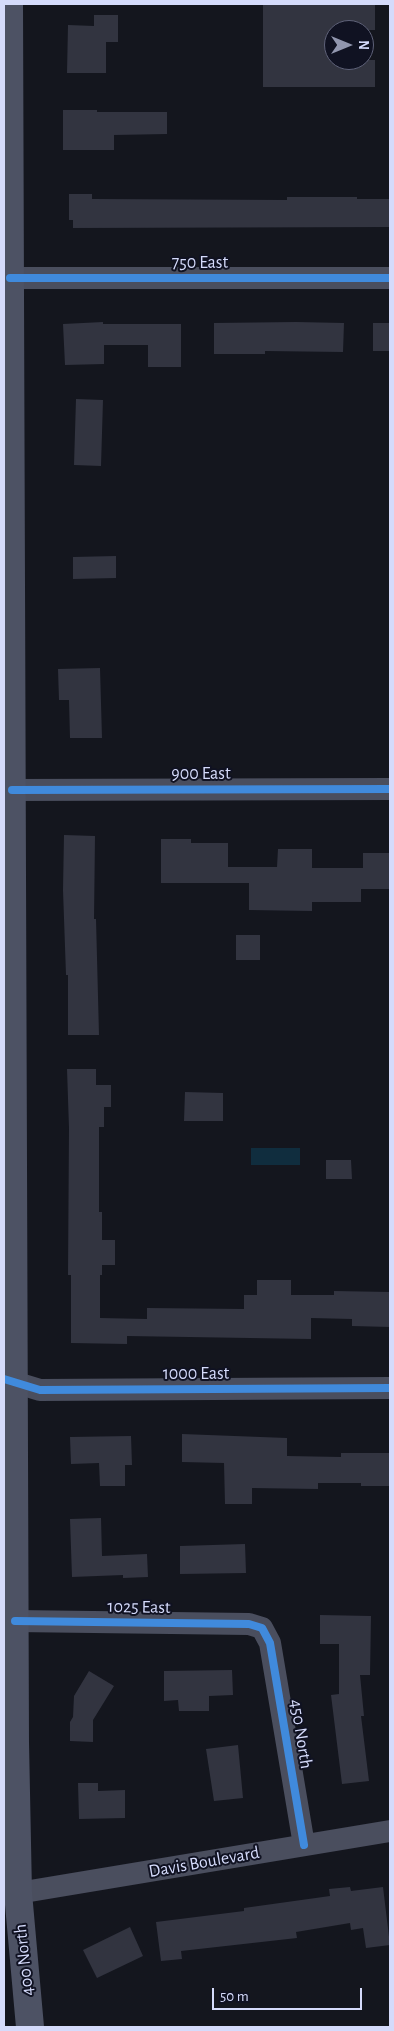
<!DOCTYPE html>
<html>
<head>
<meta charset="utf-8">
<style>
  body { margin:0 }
  #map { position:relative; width:394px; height:2031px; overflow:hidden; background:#14161e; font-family:"Alegreya Sans",sans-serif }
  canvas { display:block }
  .frame { position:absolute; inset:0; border:5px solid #d5dbfb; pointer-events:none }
  .north { position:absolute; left:324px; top:20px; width:50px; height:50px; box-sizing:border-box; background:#101222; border:1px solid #5f6279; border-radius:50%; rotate:90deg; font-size:14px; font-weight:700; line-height:20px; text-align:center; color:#d5dbfb }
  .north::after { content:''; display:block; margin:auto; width:18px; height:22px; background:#9196ae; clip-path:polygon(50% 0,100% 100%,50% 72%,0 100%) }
  .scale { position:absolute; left:212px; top:1988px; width:150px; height:22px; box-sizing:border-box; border:2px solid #d5dbfb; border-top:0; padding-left:6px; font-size:15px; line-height:18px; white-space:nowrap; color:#d5dbfb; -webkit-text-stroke:4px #101222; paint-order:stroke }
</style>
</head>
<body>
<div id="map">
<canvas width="394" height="2031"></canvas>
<div class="frame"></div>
<div class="north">N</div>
<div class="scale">50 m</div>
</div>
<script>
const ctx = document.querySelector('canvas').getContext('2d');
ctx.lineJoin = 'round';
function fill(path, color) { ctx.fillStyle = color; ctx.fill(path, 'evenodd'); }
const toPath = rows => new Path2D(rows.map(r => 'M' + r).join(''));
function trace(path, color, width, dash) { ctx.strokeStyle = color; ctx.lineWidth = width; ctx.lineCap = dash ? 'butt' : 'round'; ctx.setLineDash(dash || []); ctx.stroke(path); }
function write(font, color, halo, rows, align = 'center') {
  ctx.font = font + ' "Alegreya Sans",sans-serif'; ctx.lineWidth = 4; ctx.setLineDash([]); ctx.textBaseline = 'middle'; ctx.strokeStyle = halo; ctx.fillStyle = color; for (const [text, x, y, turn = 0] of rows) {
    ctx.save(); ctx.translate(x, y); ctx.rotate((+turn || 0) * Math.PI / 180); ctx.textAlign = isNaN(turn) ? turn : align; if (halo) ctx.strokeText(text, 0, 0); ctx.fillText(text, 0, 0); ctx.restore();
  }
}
fill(toPath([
  [251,1148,300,1148,300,1165,251,1165]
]), '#102d3e');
fill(toPath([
  [263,4,375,4,375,30,334,30,334,60,375,60,375,87,263,87],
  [94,15,118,15,118,42,106,42,106,73,67,73,68,25,94,26],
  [63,110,97,110,97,112,167,112,167,134,114,135,114,150,63,150],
  [69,194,92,194,92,199,287,200,287,197,357,197,357,199,390,199,390,227,73,228,73,220,69,220],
  [103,322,103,324,181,324,181,367,148,367,148,345,104,345,104,364,65,365,63,324],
  [296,322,344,323,343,352,265,351,265,354,214,354,214,323],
  [373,323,390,323,390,351,373,351],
  [76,399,103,400,101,466,74,465],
  [116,556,116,578,73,579,73,557],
  [100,668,102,738,70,738,69,700,59,700,58,669],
  [64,835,95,836,94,919,96,919,99,1035,68,1035,68,975,66,975,63,890],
  [161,839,191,839,191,843,228,843,228,867,277,867,278,849,312,849,312,868,363,868,363,853,390,853,390,889,361,889,361,902,312,902,312,911,249,910,249,883,161,883],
  [236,935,260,935,260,960,236,960],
  [67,1069,96,1069,96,1085,111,1085,111,1107,104,1107,104,1127,99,1127,99,1212,102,1212,102,1240,115,1240,115,1265,102,1265,102,1275,100,1275,100,1318,147,1319,147,1308,244,1309,244,1295,257,1295,257,1280,291,1280,291,1295,334,1295,334,1291,390,1292,390,1327,352,1326,352,1319,311,1318,311,1339,127,1336,127,1344,71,1343,71,1275,68,1275,69,1128],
  [185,1092,223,1093,223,1121,184,1121],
  [326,1160,351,1160,352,1179,326,1179],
  [182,1434,287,1438,287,1456,341,1457,341,1453,390,1453,390,1486,361,1486,361,1483,318,1483,318,1489,252,1488,252,1504,225,1504,224,1463,182,1462],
  [131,1436,132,1465,125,1465,125,1486,100,1486,99,1463,71,1464,70,1437],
  [101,1518,102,1556,147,1554,148,1577,123,1578,123,1575,72,1577,70,1519],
  [245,1544,246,1573,180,1574,180,1546],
  [320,1615,371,1616,370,1675,360,1675,364,1716,361,1716,369,1781,342,1784,331,1695,339,1694,339,1644,320,1644],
  [232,1670,233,1695,209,1696,209,1711,179,1711,178,1700,164,1701,164,1671],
  [89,1671,114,1686,93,1720,93,1742,70,1741,70,1722,73,1717,74,1696],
  [238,1745,243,1798,214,1801,206,1749],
  [78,1783,98,1783,98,1791,125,1790,125,1818,79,1819],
  [350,1887,351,1891,383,1887,390,1945,366,1948,363,1928,351,1930,350,1923,296,1932,297,1938,181,1951,182,1959,161,1961,156,1922,244,1911,244,1908,330,1896,329,1889],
  [130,1927,143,1956,97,1978,83,1950]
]), '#323440');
trace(toPath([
  [10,278,390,278],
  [12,790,390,789],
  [4,1379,40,1390,390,1388],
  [15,1621,249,1624,262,1628,270,1643,304,1845],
  [18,1893,390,1831]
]), '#4a4e5e', 22);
trace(toPath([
  [9,4,15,1742,18,1893,30,2027]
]), '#4d5264', 28);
trace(toPath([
  [10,278,390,278],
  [12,790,390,789],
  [4,1379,40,1390,390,1388],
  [15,1621,249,1624,262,1628,270,1643,304,1845]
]), '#408adc', 8);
write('18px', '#d5dbfb', '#101222', [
  ["750 East",200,263],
  ["900 East",201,774],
  ["1000 East",196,1374],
  ["1025 East",139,1607,1],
  ["450 North",301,1734,81],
  ["Davis Boulevard",204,1862,-10],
  ["400 North",24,1960,-96]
]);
</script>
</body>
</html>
